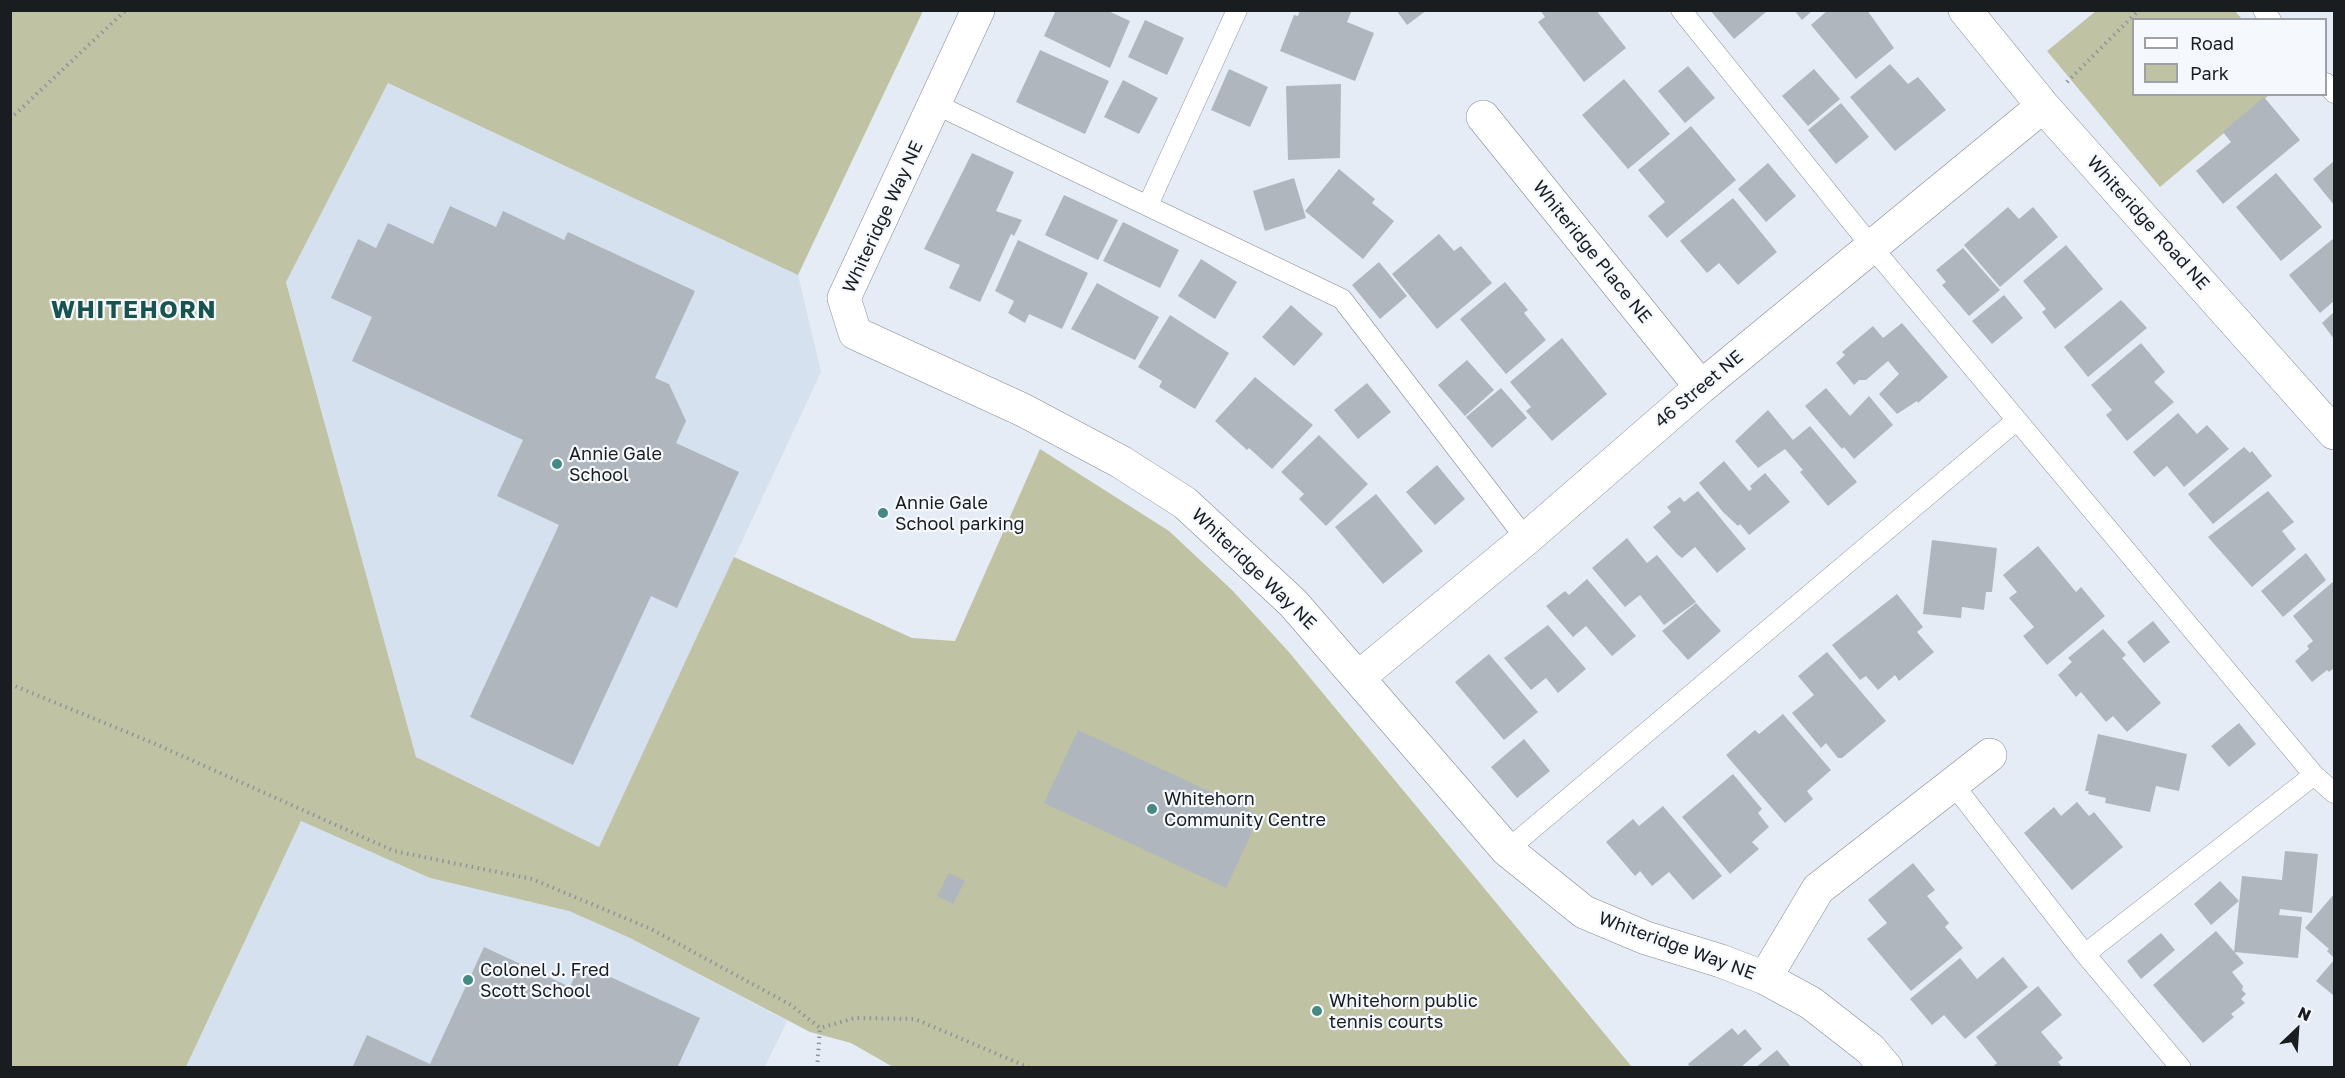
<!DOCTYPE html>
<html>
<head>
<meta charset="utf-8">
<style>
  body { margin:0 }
  #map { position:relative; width:2345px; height:1078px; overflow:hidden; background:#e5ecf5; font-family:"Golos Text",sans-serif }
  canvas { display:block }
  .frame { position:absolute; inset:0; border:12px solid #1a1d20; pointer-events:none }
  .legend { position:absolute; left:2132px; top:18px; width:195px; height:78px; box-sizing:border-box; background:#f5f9fe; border:2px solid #9da1a5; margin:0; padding:8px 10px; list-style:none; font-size:18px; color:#1a1d20 }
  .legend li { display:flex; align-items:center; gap:12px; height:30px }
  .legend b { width:30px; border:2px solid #9da1a5 }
  .north { position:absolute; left:2267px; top:1000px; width:60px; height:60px; -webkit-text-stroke:4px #f5f9fe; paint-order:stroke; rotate:25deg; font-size:16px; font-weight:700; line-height:24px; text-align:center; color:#1a1d20 }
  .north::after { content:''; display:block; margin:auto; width:21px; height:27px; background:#1a1d20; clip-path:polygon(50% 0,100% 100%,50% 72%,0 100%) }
</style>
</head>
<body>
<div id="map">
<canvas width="2345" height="1078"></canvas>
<div class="frame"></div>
<ul class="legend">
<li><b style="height:8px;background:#fff"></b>Road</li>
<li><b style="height:16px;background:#bfc3a4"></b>Park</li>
</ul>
<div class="north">N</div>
</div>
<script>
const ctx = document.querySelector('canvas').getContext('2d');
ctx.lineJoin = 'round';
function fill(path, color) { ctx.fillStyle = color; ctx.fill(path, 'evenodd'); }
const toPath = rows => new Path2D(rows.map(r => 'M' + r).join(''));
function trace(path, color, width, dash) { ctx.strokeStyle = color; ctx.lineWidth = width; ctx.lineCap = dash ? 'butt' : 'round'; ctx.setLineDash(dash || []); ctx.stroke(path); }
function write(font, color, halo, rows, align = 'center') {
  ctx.font = font + ' "Golos Text",sans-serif'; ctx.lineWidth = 4.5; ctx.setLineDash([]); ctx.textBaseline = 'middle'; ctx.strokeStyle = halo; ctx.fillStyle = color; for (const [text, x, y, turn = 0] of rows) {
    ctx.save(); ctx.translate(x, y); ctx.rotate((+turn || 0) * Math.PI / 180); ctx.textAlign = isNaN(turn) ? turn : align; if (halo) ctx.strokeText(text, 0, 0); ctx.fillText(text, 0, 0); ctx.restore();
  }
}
fill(toPath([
  [388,83,798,275,821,372,599,847,416,757,286,281],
  [301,821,430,878,569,911,630,938,787,1021,765,1067,186,1068]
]), '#d5e1ef');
fill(toPath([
  [10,11,923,11,798,275,388,83,286,282,416,757,599,847,734,557,912,638,955,641,1040,449,1169,531,1232,590,1288,651,1632,1067,893,1067,851,1043,810,1032,630,938,569,911,430,878,301,821,186,1067,11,1067],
  [2096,11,2235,11,2242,19,2134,20,2134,94,2269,95,2160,187,2047,51]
]), '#bfc3a4');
fill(toPath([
  [1056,10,1106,10,1130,21,1110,68,1044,36],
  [1300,10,1352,10,1347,22,1374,33,1355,81,1280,51,1294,15,1298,16],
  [1396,10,1427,10,1407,25],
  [1540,10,1596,10,1626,48,1584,82,1538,22,1545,17],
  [1710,10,1765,10,1766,12,1734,39],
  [1794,10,1813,10,1802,20],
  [1828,10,1867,10,1894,48,1856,79,1811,25],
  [1145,20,1184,38,1167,75,1128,57],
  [1040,50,1109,81,1085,134,1016,102],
  [1890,64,1908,84,1918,77,1946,110,1895,151,1850,97],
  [1688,66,1715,98,1685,123,1658,91],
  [1229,69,1268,87,1250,127,1211,110],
  [1814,69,1840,99,1808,126,1782,96],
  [1624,79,1670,134,1628,169,1582,115],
  [1123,80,1158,98,1139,134,1104,117],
  [1341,84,1340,158,1288,160,1286,86],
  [2264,97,2300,140,2223,204,2196,171,2231,142,2223,132],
  [1841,103,1869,137,1836,164,1808,130],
  [1691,126,1736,180,1667,238,1648,216,1665,202,1638,170],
  [972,153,1014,172,996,211,1022,220,1014,236,1011,234,980,302,949,288,960,265,924,249],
  [2334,161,2334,205,2313,179],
  [1768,163,1796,196,1766,222,1738,189],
  [1339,169,1375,199,1372,203,1394,221,1363,259,1305,211],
  [2276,173,2322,227,2281,261,2236,207],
  [1294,178,1306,218,1265,231,1253,191],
  [1064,195,1118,220,1098,260,1045,235],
  [1733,198,1777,252,1738,285,1719,263,1707,273,1680,241],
  [450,206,496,227,503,211,564,240,568,232,695,291,655,378,669,384,686,421,676,443,739,472,677,608,651,596,573,765,470,717,559,525,497,496,523,440,352,361,372,317,331,298,358,239,376,248,388,223,433,244],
  [2008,207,2019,219,2033,207,2058,237,2000,287,1964,245],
  [1123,222,1179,250,1160,288,1103,261],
  [1439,234,1454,251,1461,246,1492,283,1437,329,1392,274],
  [2334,238,2334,301,2320,313,2289,275],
  [1018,240,1088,273,1062,329,1029,314,1025,323,1008,313,1014,301,995,291],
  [2066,245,2103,289,2055,329,2042,312,2046,309,2023,281],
  [1963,248,2000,290,1969,316,1942,285,1946,282,1936,270],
  [1201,259,1237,282,1215,319,1178,296],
  [1379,262,1407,296,1380,319,1352,285],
  [1505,282,1528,310,1524,313,1546,340,1506,374,1460,319],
  [1097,283,1159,317,1135,360,1071,329],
  [2004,295,2023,318,1992,344,1972,321],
  [2121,300,2147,328,2088,377,2064,347],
  [1291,305,1323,334,1294,366,1262,337],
  [2334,312,2334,339,2322,323],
  [1170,315,1229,353,1195,409,1159,387,1162,381,1138,367],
  [1902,323,1948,377,1918,403,1917,401,1897,414,1879,394,1899,374,1888,361,1866,380,1859,380,1854,385,1836,363,1845,355,1842,352,1873,326,1883,338],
  [1562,338,1607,394,1552,441,1526,411,1531,407,1510,382],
  [2141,343,2165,372,2154,382,2174,402,2127,441,2106,415,2112,410,2091,385],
  [1467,360,1494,390,1465,416,1438,385],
  [1255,377,1313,425,1272,469,1249,448,1247,450,1215,421],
  [1367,383,1391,412,1358,439,1334,410],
  [1501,388,1527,418,1492,448,1466,417],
  [1826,388,1850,416,1869,396,1893,425,1854,459,1844,447,1842,449,1805,406],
  [1768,410,1793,440,1810,426,1857,482,1828,506,1800,472,1803,470,1785,449,1758,468,1735,441],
  [2178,413,2197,434,2207,425,2229,449,2184,487,2167,466,2154,477,2133,452],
  [1319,435,1368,484,1326,526,1299,499,1304,494,1281,472],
  [2244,447,2250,453,2252,451,2272,476,2213,524,2188,494],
  [1724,461,1749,491,1752,489,1750,486,1765,473,1790,502,1749,535,1740,524,1738,526,1723,512,1699,483],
  [1437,465,1465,499,1435,525,1406,492],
  [1698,491,1746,549,1717,573,1695,547,1682,558,1677,554,1653,527,1671,512,1667,507,1680,497,1684,502],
  [2268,491,2294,522,2282,531,2296,549,2252,587,2208,537],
  [1376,494,1423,551,1383,584,1335,527],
  [1627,538,1647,563,1657,555,1696,602,1664,625,1640,595,1625,607,1592,568],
  [1932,540,1997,548,1992,592,1986,592,1984,610,1962,607,1961,618,1923,614],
  [2038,546,2076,592,2081,587,2105,616,2047,665,2023,636,2034,627,2009,598,2017,592,2003,575],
  [2306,553,2326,580,2283,617,2261,591],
  [1587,579,1636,636,1612,656,1586,626,1573,637,1546,606,1565,591,1569,595],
  [2334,581,2334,668,2329,672,2327,670,2312,682,2295,661,2309,649,2307,646,2313,641,2293,616],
  [1897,594,1923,627,1917,632,1934,652,1899,681,1895,675,1878,690,1866,676,1860,680,1832,645],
  [1696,603,1721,631,1688,660,1662,631],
  [2153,621,2170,642,2144,663,2127,642],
  [1548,625,1586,669,1558,693,1546,678,1531,690,1504,658],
  [2103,629,2126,655,2122,658,2161,703,2127,732,2113,716,2106,722,2081,692,2076,697,2058,675,2072,662,2068,658],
  [1827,652,1886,721,1842,758,1838,758,1826,743,1821,748,1792,713,1814,695,1798,676],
  [1489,654,1538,712,1504,740,1455,682],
  [1783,714,1831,770,1807,791,1813,799,1785,823,1726,755,1755,730,1759,734],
  [2239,723,2256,744,2229,767,2211,746],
  [1078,730,1260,815,1226,888,1044,803],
  [2098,734,2187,754,2179,791,2156,786,2150,812,2105,803,2106,798,2088,794,2089,791,2085,791],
  [1524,739,1550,771,1517,798,1491,767],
  [1733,774,1762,809,1758,813,1769,827,1752,842,1759,849,1730,874,1682,817],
  [2077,802,2089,816,2094,812,2123,847,2072,890,2024,833,2054,807,2061,816],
  [1663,806,1722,876,1693,900,1669,872,1652,886,1640,871,1635,876,1606,842,1633,819,1639,826],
  [2285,851,2318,854,2312,913,2280,909,2279,915,2302,917,2298,958,2234,952,2242,876,2282,880],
  [1913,863,1935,890,1927,896,1949,923,1945,927,1963,948,1911,991,1867,939,1887,923,1868,900],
  [949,873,965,881,953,904,937,896],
  [2220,881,2239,901,2211,925,2194,904],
  [2334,894,2334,958,2327,951,2329,949,2305,928],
  [2216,931,2244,963,2232,972,2243,986,2242,990,2246,994,2241,999,2245,1003,2231,1014,2234,1017,2203,1043,2153,985],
  [2161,933,2175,950,2141,979,2127,961],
  [484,947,570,987,580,963,700,1018,677,1068,352,1068,367,1035,430,1064],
  [2003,957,2028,987,1965,1039,1944,1015,1932,1025,1910,999,1960,958,1977,979],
  [2334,960,2334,994,2333,995,2316,981],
  [2038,986,2062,1015,2041,1032,2063,1058,2058,1062,2063,1068,1991,1068,1997,1063,1976,1037],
  [1732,1028,1738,1035,1745,1029,1762,1049,1740,1068,1691,1068,1688,1064],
  [1777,1050,1792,1068,1755,1068]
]), '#afb6be');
const lane = toPath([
  [1681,10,1872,247,2314,775,2334,793],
  [2263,10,2271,20],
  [2326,83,2334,93],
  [935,104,1342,299,1526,539],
  [1148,205,1237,10],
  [1953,784,2085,954,2181,1068],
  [1507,850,2017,420],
  [2085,954,2314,775]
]);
const street = toPath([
  [978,10,844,298,855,333,1023,410,1121,462,1185,503,1293,603,1507,850,1584,912,1646,938,1721,961,1765,978,1811,1003,1870,1049,1886,1068],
  [1965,10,2043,106,2334,433],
  [1483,117,1701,387],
  [1359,677,1526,539,1701,387,2043,106],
  [1765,978,1818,889,1990,755]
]);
trace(lane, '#848a92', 21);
trace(street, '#848a92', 34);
trace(toPath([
  [2067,82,2139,10],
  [10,119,126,10],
  [10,684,151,742,394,851,532,879,651,929,791,1005,820,1028,855,1018,915,1019,1030,1068],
  [817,1068,820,1028]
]), '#8f949b', 4, [1.5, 4.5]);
trace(lane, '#fff', 20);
trace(street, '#fff', 33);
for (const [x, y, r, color] of [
  [557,464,6,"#448a83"],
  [883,513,6,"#448a83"],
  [1152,809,6,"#448a83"],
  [468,980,6,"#448a83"],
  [1317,1011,6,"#448a83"]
]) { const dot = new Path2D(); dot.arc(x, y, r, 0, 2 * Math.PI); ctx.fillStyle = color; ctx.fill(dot); trace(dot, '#f5f9fe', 2); }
write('18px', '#1a1d20', '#f5f9fe', [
  ["Whiteridge Way NE",883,217,-65],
  ["Whiteridge Road NE",2148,223,48],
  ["Whiteridge Place NE",1592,252,51],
  ["46 Street NE",1699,389,-40],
  ["Whiteridge Way NE",1254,569,44],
  ["Whiteridge Way NE",1677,946,20]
]);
write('18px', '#1a1d20', '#f5f9fe', [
  ["Annie Gale",569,454],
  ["School",569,475],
  ["Annie Gale",895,503],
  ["School parking",895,524],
  ["Whitehorn",1164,799],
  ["Community Centre",1164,820],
  ["Colonel J. Fred",480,970],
  ["Scott School",480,991],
  ["Whitehorn public",1329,1001],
  ["tennis courts",1329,1022]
], 'left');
ctx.letterSpacing = '1.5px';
write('bold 24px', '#19534e', '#f5f9fe', [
  ["WHITEHORN",134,310]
]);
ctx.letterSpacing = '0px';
</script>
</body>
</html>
